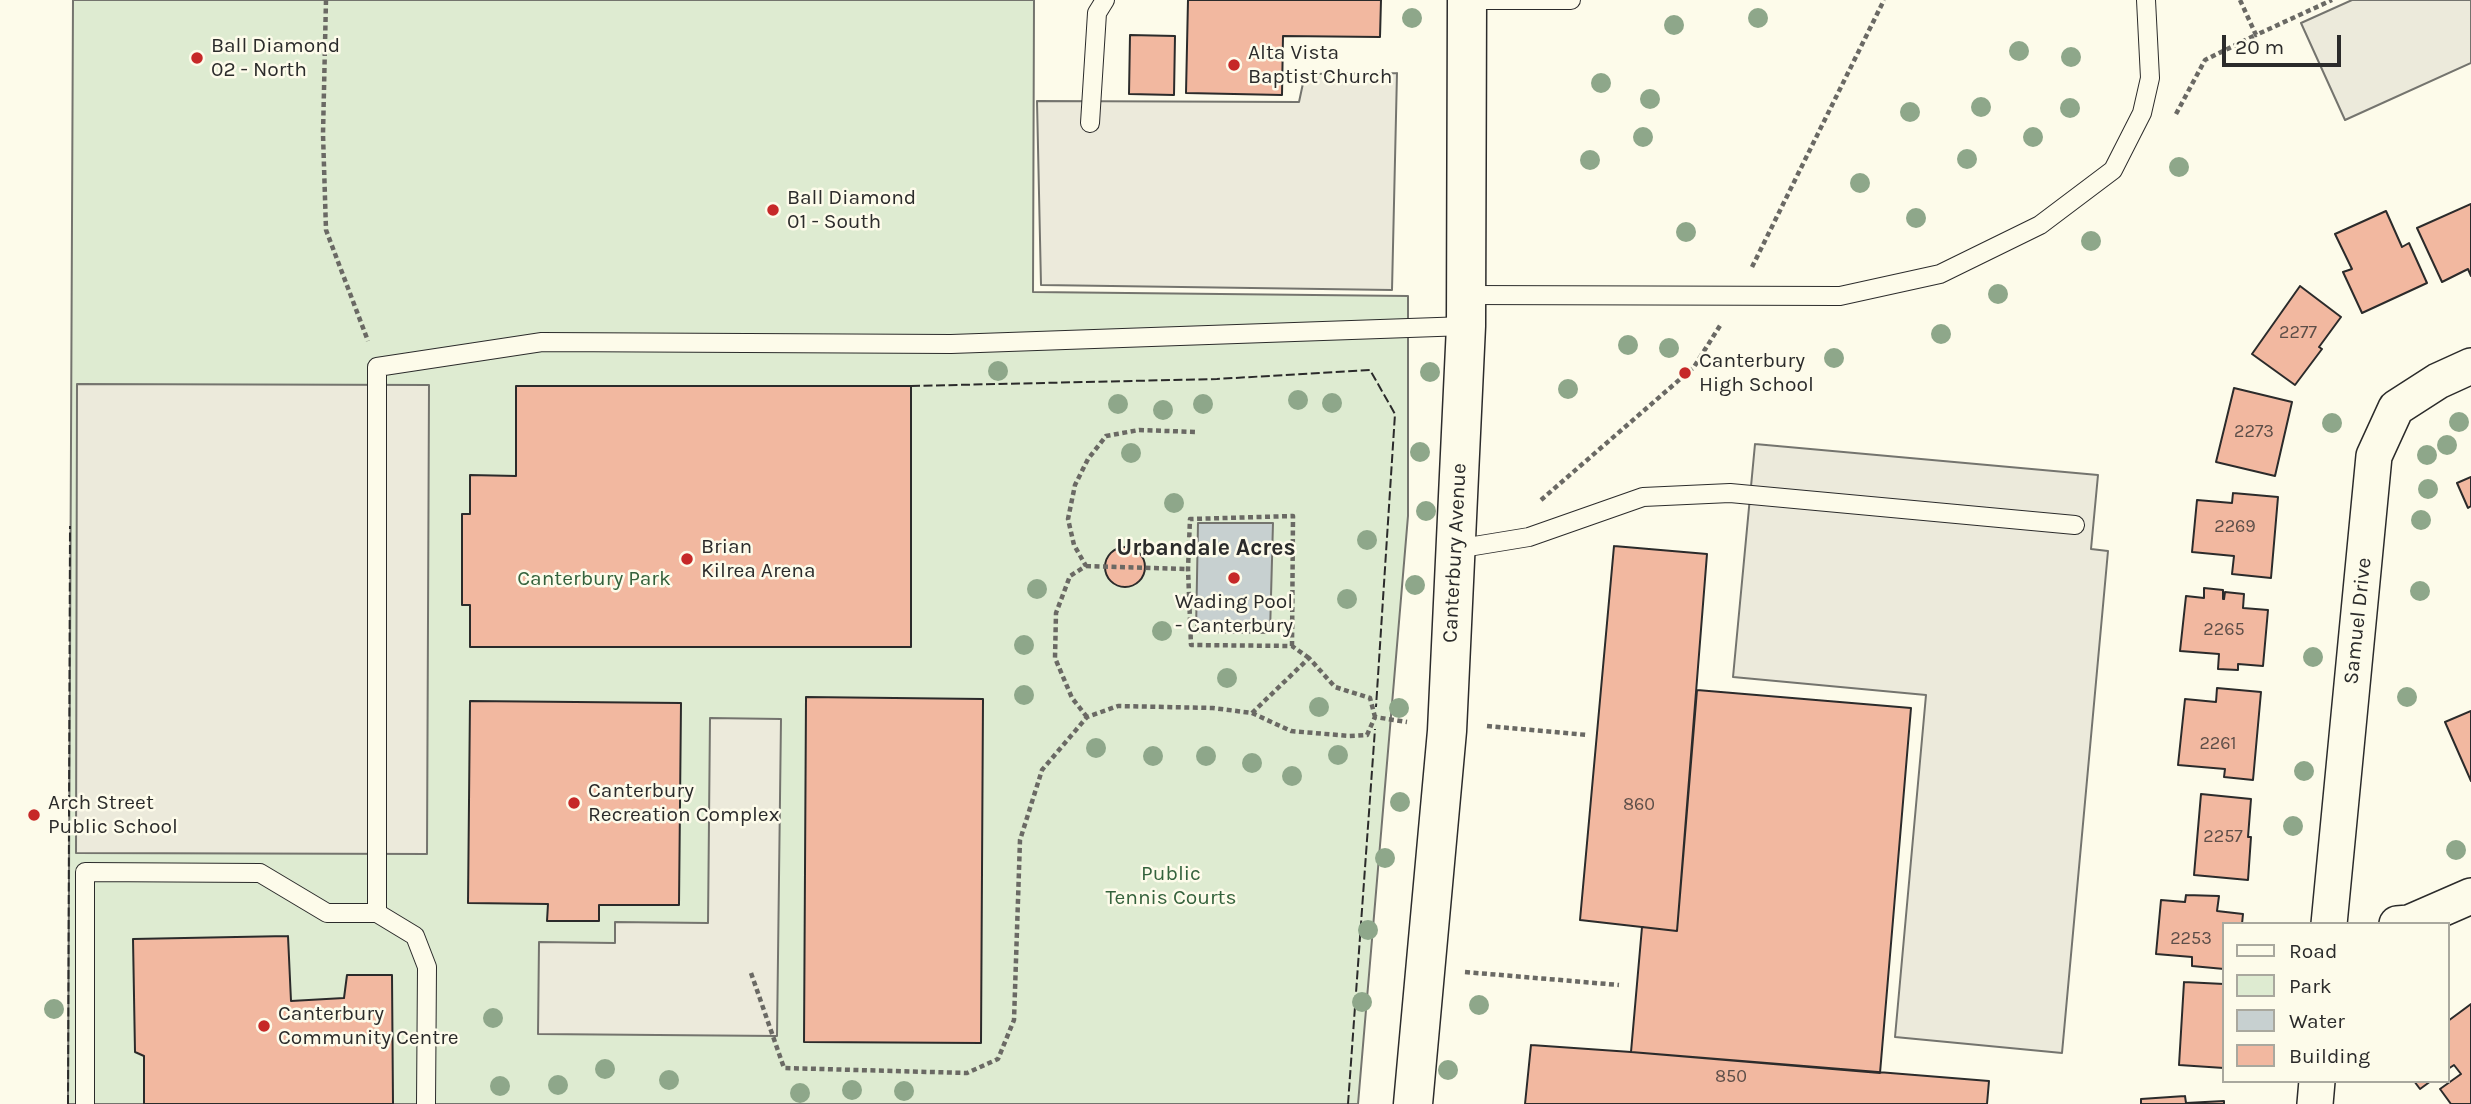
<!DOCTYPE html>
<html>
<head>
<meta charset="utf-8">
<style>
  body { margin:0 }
  #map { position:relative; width:2471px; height:1104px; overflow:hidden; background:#fdfbea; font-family:Karla,sans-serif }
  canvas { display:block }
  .legend { position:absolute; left:2222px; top:922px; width:228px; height:161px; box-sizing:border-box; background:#fdfbea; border:2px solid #a9a89e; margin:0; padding:9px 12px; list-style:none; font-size:21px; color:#2b2b2b }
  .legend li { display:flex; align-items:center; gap:14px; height:35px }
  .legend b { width:35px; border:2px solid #a9a89e }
  .scale { position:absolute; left:2222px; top:35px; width:119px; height:32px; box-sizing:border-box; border:4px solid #2b2b2b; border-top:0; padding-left:9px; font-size:21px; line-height:24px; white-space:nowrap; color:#2b2b2b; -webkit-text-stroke:5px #fdfbea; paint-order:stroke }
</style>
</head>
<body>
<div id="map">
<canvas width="2471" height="1104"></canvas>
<ul class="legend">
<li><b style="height:9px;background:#fdfbea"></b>Road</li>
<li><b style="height:19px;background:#deebd1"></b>Park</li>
<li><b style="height:19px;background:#c7d0d0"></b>Water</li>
<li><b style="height:19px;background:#f2b8a0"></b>Building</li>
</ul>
<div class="scale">20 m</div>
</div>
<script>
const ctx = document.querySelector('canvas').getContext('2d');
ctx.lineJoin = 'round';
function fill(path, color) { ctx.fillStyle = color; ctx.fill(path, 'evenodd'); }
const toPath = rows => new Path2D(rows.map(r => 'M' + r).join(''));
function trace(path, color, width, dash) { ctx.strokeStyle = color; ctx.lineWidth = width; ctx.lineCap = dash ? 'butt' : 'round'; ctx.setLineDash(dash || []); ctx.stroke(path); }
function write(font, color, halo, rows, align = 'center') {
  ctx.font = font + ' Karla,sans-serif'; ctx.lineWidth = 5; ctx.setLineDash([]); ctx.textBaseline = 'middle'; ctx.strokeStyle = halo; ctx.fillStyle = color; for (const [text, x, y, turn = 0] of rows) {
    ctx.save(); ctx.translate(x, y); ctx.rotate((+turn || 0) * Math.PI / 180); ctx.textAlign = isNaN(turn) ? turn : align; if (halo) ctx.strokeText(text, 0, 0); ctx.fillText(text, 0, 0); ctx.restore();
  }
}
const green = toPath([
  [73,0,1034,0,1033,292,1408,296,1408,516,1358,1104,68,1104,73,0]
]);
fill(green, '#deebd1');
trace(green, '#74746e', 2);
const parking = toPath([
  [2352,0,2471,0,2471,63,2345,120,2301,23,2352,0],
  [1397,73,1392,290,1041,285,1037,101,1299,102,1305,74,1397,73],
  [77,384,429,385,427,854,76,853,77,384],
  [1755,444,2098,475,2091,549,2108,551,2062,1053,1895,1037,1926,695,1733,677,1755,444],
  [710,718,781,719,777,1036,538,1034,539,942,615,943,615,922,708,923,710,718]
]);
fill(parking, '#eceadb');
trace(parking, '#74746e', 2);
const water = toPath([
  [1198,523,1273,523,1270,633,1196,632,1198,523]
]);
fill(water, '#c7d0d0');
trace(water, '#74746e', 2);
const building = toPath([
  [1188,0,1381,0,1380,37,1283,36,1282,95,1186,93,1188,0],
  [1130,35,1175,36,1174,95,1129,94,1130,35],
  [2471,204,2471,276,2468,269,2442,282,2417,228,2471,204],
  [2386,211,2402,247,2409,243,2427,283,2362,313,2343,272,2352,269,2335,234,2386,211],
  [2300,286,2341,317,2319,347,2322,349,2295,385,2252,354,2300,286],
  [516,386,911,386,911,647,470,647,470,605,462,605,462,514,470,514,470,475,516,476,516,386],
  [2234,388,2292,402,2275,476,2216,462,2234,388],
  [2471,477,2471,506,2468,508,2457,483,2471,477],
  [2233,493,2278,497,2271,578,2232,574,2234,556,2192,552,2197,500,2232,503,2233,493],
  [1614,546,1707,554,1677,931,1580,920,1614,546],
  '1105 567a20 20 0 1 1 40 0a20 20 0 1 1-40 0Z',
  [2204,588,2223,590,2223,599,2224,599,2225,592,2244,594,2243,608,2268,610,2263,666,2238,664,2238,670,2218,669,2219,654,2180,651,2186,596,2204,598,2204,588],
  [2217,688,2261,692,2253,780,2224,777,2225,769,2178,765,2185,699,2216,702,2217,688],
  [1697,690,1911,708,1880,1073,1631,1052,1642,927,1677,931,1697,690],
  [806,697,983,699,981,1043,804,1042,806,697],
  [470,701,681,703,679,905,599,905,599,921,547,921,548,904,468,903,470,701],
  [2471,711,2471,781,2445,722,2471,711],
  [2201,794,2251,799,2248,837,2251,837,2248,880,2194,875,2201,794],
  [2186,895,2219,896,2217,911,2243,914,2242,924,2224,924,2224,969,2192,966,2192,957,2156,954,2161,900,2185,902,2186,895],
  [288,936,291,1001,344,998,347,975,392,975,393,1104,144,1104,144,1056,135,1052,133,939,288,936],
  [2184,982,2224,984,2224,1068,2179,1065,2184,982],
  [2471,1004,2471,1104,2451,1104,2440,1089,2461,1074,2454,1065,2448,1069,2448,1021,2471,1004],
  [1531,1045,1631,1052,1989,1081,1987,1104,1525,1104,1531,1045],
  [2414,1081,2431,1081,2420,1089,2414,1081],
  [2185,1096,2186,1103,2224,1101,2224,1104,2141,1104,2141,1099,2185,1096]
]);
fill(building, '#f2b8a0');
trace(building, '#2b2b2b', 2);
const lane = toPath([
  [1467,0,1571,0],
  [1090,123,1097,13,1105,0],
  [1466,295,1840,296,1940,274,2040,225,2113,170,2142,113,2150,78,2146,0],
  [1456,549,1529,537,1643,497,1730,493,2075,525],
  [85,1104,85,872,260,873,327,913,377,913],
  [426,1104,427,967,415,936,377,913,377,367,542,342,951,344,1466,326]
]);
const street = toPath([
  [2329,924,2374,456,2396,408,2438,381,2471,366],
  [2397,924,2409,923,2471,896],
  [2315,1104,2317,1081]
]);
const secondary = toPath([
  [1413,1104,1447,731,1466,326,1467,0]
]);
trace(lane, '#2b2b2b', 20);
trace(street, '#2b2b2b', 38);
trace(secondary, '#2b2b2b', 41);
trace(toPath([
  [326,0,323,134,326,230,368,341],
  [2240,0,2256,35,2332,0],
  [2176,114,2205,60,2256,35],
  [1752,267,1884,0],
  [1541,500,1694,367,1721,324],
  [1086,566,1188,569],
  [1292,646,1293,516,1190,519,1188,569,1191,645,1292,646,1309,658],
  [1252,713,1309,658,1335,687,1370,698,1375,717],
  [1087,717,1072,698,1055,658,1056,613,1070,576,1086,566,1074,545,1068,519,1075,485,1088,459,1106,436,1139,430,1196,432],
  [1487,726,1587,735],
  [1465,972,1619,985],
  [751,973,784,1068,967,1073,998,1059,1014,1020,1020,840,1042,770,1087,717,1118,706,1213,708,1252,713,1291,731,1349,736,1367,735,1375,717,1407,722]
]), '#6a6964', 4.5, [5, 3.5]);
trace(lane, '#fdfbea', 18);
trace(street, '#fdfbea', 35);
trace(secondary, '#fdfbea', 38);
trace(toPath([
  [911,386,1217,379,1370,370,1395,414,1376,707],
  [68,1104,70,526],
  [1348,1104,1375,729]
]), '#2b2b2b', 2, [9, 3.5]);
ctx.fillStyle = '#8ea78a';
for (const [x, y] of [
  [1412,18],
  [1758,18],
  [1674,25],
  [2019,51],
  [2071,57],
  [1601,83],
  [1650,99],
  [1981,107],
  [2070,108],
  [1910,112],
  [1643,137],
  [2033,137],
  [1967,159],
  [1590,160],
  [2179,167],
  [1860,183],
  [1916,218],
  [1686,232],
  [2091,241],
  [1998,294],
  [1941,334],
  [1628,345],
  [1669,348],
  [1834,358],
  [998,371],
  [1430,372],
  [1568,389],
  [1298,400],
  [1332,403],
  [1118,404],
  [1203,404],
  [1163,410],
  [2459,422],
  [2332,423],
  [2447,445],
  [1420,452],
  [1131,453],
  [2427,455],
  [2428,489],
  [1174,503],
  [1426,511],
  [2421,520],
  [1367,540],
  [1415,585],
  [1037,589],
  [2420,591],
  [1347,599],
  [1162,631],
  [1024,645],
  [2313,657],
  [1227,678],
  [1024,695],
  [2407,697],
  [1319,707],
  [1399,708],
  [1096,748],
  [1338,755],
  [1153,756],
  [1206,756],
  [1252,763],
  [2304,771],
  [1292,776],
  [1400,802],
  [2293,826],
  [2456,850],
  [1385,858],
  [1368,930],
  [1362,1002],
  [1479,1005],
  [54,1009],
  [493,1018],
  [605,1069],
  [1448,1070],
  [669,1080],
  [558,1085],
  [500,1086],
  [852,1090],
  [904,1091],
  [800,1093]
]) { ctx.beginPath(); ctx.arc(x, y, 10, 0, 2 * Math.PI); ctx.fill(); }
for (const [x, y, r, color] of [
  [197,58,7,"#c62828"],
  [1234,65,7,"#c62828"],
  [773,210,7,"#c62828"],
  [1685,373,7,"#c62828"],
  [687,559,7,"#c62828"],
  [1234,578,7,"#c62828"],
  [574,803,7,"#c62828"],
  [34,815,7,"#c62828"],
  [264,1026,7,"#c62828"]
]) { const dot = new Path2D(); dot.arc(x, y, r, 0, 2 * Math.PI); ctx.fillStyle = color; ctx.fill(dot); trace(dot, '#fdfbea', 2.5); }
write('18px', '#5d4e48', null, [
  ["2277",2298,333],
  ["2273",2254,432],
  ["2269",2235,527],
  ["2265",2224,630],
  ["2261",2218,744],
  ["860",1639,805],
  ["2257",2223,837],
  ["2253",2191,939],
  ["850",1731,1077]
]);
write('21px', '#2b2b2b', '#fdfbea', [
  ["Ball Diamond",211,46],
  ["02 - North",211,70],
  ["Alta Vista",1248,53],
  ["Baptist Church",1248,77],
  ["Ball Diamond",787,198],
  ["01 - South",787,222],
  ["Canterbury",1699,361],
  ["High School",1699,385],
  ["Brian",701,547],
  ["Kilrea Arena",701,571],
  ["Wading Pool",1234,602,"center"],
  ["- Canterbury",1234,626,"center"],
  ["Canterbury",588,791],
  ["Recreation Complex",588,815],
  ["Arch Street",48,803],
  ["Public School",48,827],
  ["Canterbury",278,1014],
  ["Community Centre",278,1038]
], 'left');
write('21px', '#2b2b2b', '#fdfbea', [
  ["Canterbury Avenue",1455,553,-87],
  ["Samuel Drive",2358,621,-84]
]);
write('21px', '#34623c', '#fdfbea', [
  ["Canterbury Park",594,579],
  ["Public",1171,874],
  ["Tennis Courts",1171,898]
]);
write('bold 23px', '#2b2b2b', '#fdfbea', [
  ["Urbandale Acres",1206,548]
]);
</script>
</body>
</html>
